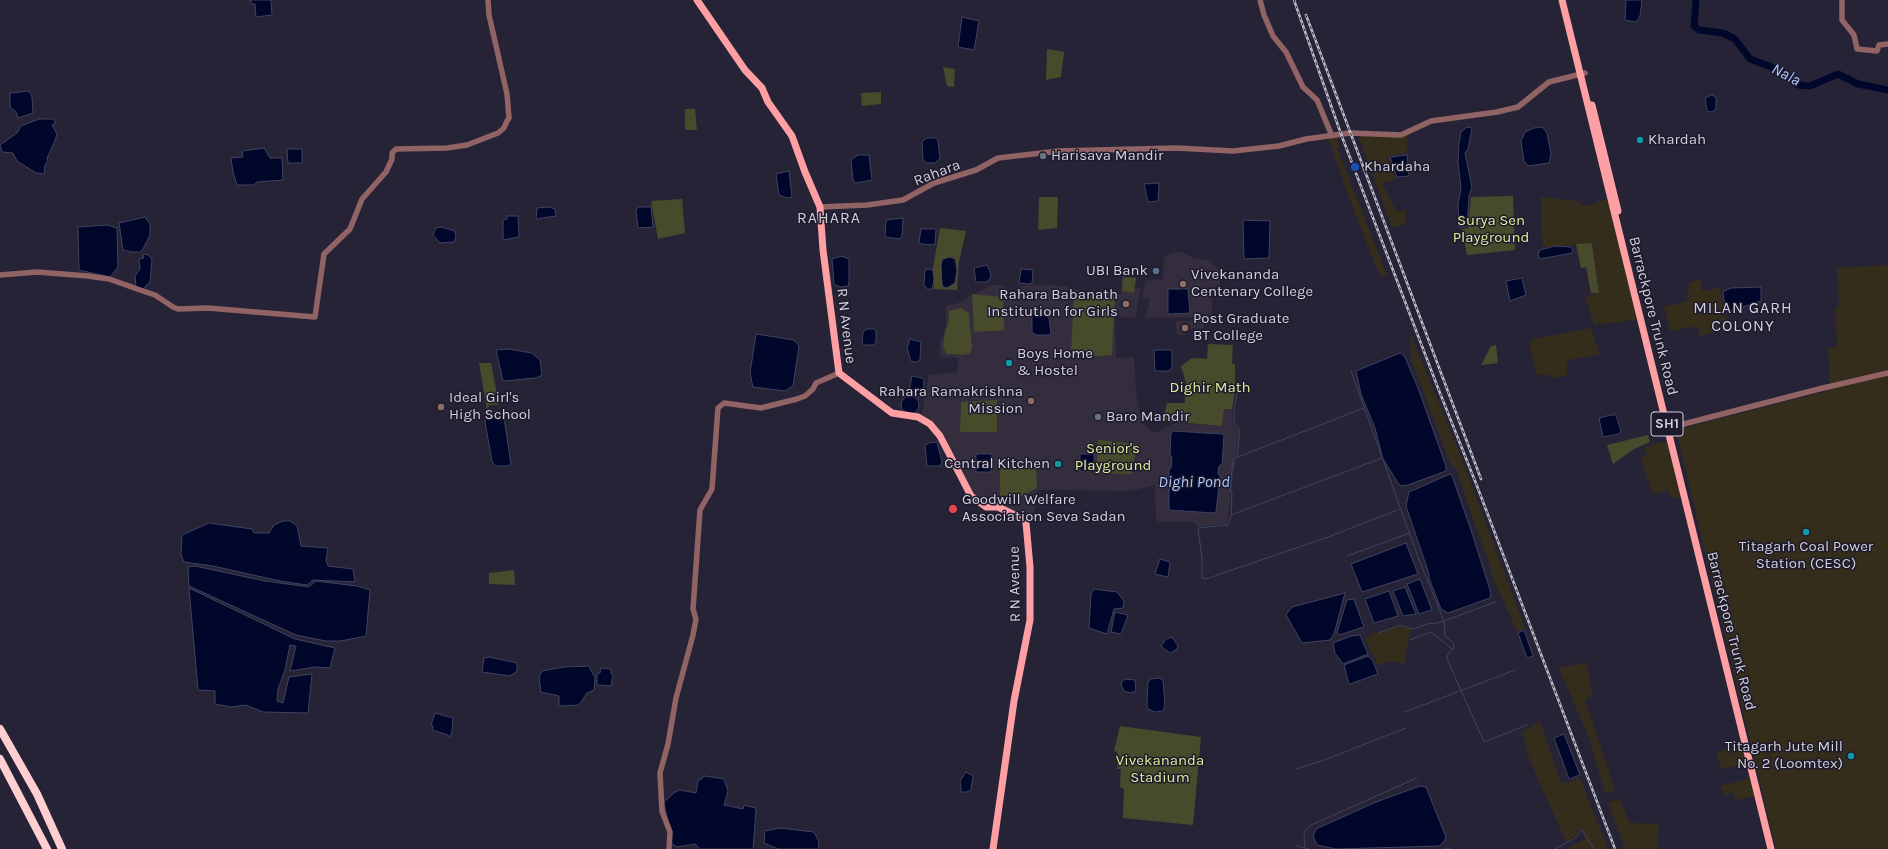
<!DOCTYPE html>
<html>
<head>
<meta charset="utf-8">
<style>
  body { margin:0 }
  canvas { display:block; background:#272336 }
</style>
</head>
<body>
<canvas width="1888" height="849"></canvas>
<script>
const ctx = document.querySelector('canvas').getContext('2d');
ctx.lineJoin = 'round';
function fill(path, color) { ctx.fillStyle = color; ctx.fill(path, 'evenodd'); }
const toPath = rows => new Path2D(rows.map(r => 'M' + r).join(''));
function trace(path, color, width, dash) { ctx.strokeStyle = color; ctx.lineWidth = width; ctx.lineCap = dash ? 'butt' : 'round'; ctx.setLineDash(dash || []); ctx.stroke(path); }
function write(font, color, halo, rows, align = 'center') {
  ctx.font = font + ' Karla,sans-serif'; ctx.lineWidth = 3; ctx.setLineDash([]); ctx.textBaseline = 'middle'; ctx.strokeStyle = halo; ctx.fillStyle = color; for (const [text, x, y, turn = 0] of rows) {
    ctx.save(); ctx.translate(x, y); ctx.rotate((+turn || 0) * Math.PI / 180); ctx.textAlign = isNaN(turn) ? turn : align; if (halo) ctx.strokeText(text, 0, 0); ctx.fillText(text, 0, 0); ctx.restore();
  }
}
fill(toPath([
  [1358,135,1407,135,1407,153,1389,156,1396,179,1382,183,1396,211,1405,210,1405,224,1392,228],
  [1336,136,1339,145,1337,148,1387,275,1380,277,1350,200,1328,137],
  [1541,197,1577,201,1582,205,1592,205,1600,200,1610,200,1642,319,1594,325,1585,296,1599,293,1593,244,1543,247,1541,230],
  [1888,265,1888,849,1776,849,1676,430,1830,390,1828,347,1837,347,1835,307,1839,306,1837,268],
  [1701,280,1702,291,1720,288,1727,330,1700,336,1698,326,1670,331,1664,306,1687,302,1689,282],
  [1591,328,1600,355,1567,360,1567,373,1565,376,1551,378,1548,374,1536,375,1529,340],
  [1411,335,1460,454,1525,628,1517,632,1491,573,1491,569,1464,493,1457,470,1450,463,1411,359,1410,336],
  [1671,440,1686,495,1672,499,1668,490,1653,494,1640,458,1647,456,1644,447],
  [1402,626,1411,629,1404,664,1391,661,1378,665,1365,639,1373,634],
  [1587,662,1592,695,1585,700,1615,790,1605,794,1590,740,1559,668],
  [1540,721,1561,784,1580,778,1608,849,1565,849,1586,839,1581,829,1574,837,1566,842,1530,761,1522,732],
  [1747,746,1751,763,1721,769,1716,752],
  [1754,777,1759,795,1736,800,1733,792,1724,795,1721,786],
  [1619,798,1630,823,1659,824,1657,849,1625,849,1608,803]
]), '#342d1c');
fill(toPath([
  [1180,252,1194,258,1208,260,1220,271,1220,286,1212,287,1212,317,1145,318,1150,299,1142,298,1146,281,1163,279,1164,258,1171,253],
  [1122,276,1136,277,1135,288,1141,288,1135,318,1115,316,1116,358,1134,357,1136,393,1142,422,1152,432,1157,432,1176,423,1222,426,1224,409,1232,409,1232,422,1239,430,1227,524,1198,526,1194,522,1159,522,1156,519,1155,485,1130,491,1039,490,1036,496,1034,516,1028,520,1022,514,986,506,974,498,942,437,921,418,929,375,957,372,958,358,940,357,940,345,946,325,946,306,958,303,991,285,1001,285,1005,288,1005,293,1020,294,1021,286,1052,285,1068,287,1080,291,1121,294],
  [1204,320,1204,328,1185,329,1186,335,1177,335,1175,321]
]), '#332d3e');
fill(toPath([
  [1047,49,1064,52,1061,77,1046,80],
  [943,67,955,69,954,87,947,86],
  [881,92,881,104,862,106,861,93],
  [685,109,695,109,697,130,685,130],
  [1513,196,1515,250,1467,255,1462,229,1468,228,1471,197],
  [1039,197,1058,197,1057,228,1038,230],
  [682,199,685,233,658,239,651,201],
  [940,228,966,231,959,262,957,290,934,289,933,268],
  [1592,243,1599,293,1591,293,1586,267,1581,268,1576,244],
  [1123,277,1136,278,1134,293,1122,291],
  [1074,293,1115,295,1112,355,1102,356,1077,355,1071,353],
  [972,294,1003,297,1004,328,1006,330,974,332],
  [961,308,969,313,972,348,970,353,964,355,947,354,943,348,945,333,948,324,949,311],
  [1208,344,1233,345,1232,364,1235,364,1235,392,1232,409,1224,409,1222,426,1163,421,1167,403,1185,403,1186,383,1181,366,1192,358,1207,359],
  [1496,345,1498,363,1481,365,1491,346],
  [479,363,491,363,499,405,489,405,487,410],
  [997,400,997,432,960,432,961,402],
  [1648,435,1650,442,1634,449,1613,464,1607,445],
  [1098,440,1137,444,1132,474,1096,473],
  [1036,465,1037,488,1021,496,1000,496,1000,466],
  [514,570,515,585,489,584,489,573],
  [1120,726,1201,737,1193,825,1123,818,1124,789,1120,787,1121,769,1117,769,1117,752,1114,751]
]), '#474a2b');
const water = toPath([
  [250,0,271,0,272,15,256,17,255,4,252,4,250,0],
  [1626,0,1642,0,1640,16,1636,22,1625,20,1626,0],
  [962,17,979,21,974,50,958,47,962,17],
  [29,91,32,97,33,113,18,118,16,112,10,107,10,93,29,91],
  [1712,95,1716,97,1716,109,1712,112,1707,111,1705,98,1712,95],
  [39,119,53,119,56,123,52,125,57,134,55,141,47,158,48,161,45,165,44,174,36,173,17,161,13,153,2,152,0,145,17,133,21,126,39,119],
  [1467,127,1472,128,1468,149,1465,153,1472,187,1469,196,1467,226,1459,227,1458,204,1461,189,1458,162,1459,143,1461,132,1467,127],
  [1542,127,1547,133,1551,154,1549,163,1528,166,1524,161,1521,141,1525,132,1534,128,1542,127],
  [927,138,936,138,938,141,940,158,935,163,927,163,923,160,922,142,927,138],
  [264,148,270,158,282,158,283,180,257,182,254,185,237,185,233,172,231,158,243,157,242,151,264,148],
  [287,149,302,149,302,163,288,163,287,149],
  [858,155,869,155,872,180,856,183,853,180,851,160,858,155],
  [1407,155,1409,176,1397,177,1390,157,1407,155],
  [789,171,792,197,787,198,779,195,776,174,789,171],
  [1159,183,1158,201,1148,202,1144,184,1159,183],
  [549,207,555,209,556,216,536,219,537,208,549,207],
  [639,207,651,207,653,227,638,228,636,210,639,207],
  [507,216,518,216,519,237,503,240,503,220,507,219,507,216],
  [145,217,150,224,150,235,143,249,140,252,132,252,123,250,119,223,145,217],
  [903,218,902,236,900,239,885,237,886,220,903,218],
  [1243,220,1270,221,1269,258,1244,259,1243,220],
  [108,225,117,228,118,267,110,277,79,270,78,227,108,225],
  [441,227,455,231,456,236,454,242,440,243,433,235,436,228,441,227],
  [921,229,936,229,935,245,921,244,919,242,921,229],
  [1555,246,1571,247,1573,250,1572,253,1540,259,1538,255,1540,250,1555,246],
  [143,254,148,255,152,259,150,282,143,289,136,287,135,276,140,269,139,259,144,258,143,254],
  [842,256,849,259,849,282,848,286,840,287,834,284,832,259,842,256],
  [950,257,955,259,957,270,955,283,947,288,943,287,942,283,941,264,943,259,950,257],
  [987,265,991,274,990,279,986,282,976,282,974,268,987,265],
  [928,269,933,270,934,280,932,289,928,289,924,285,925,270,928,269],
  [1021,269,1033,270,1032,283,1028,284,1019,283,1021,269],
  [1522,278,1526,295,1510,301,1506,281,1522,278],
  [1761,287,1761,301,1726,312,1723,294,1724,291,1731,288,1761,287],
  [1168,289,1188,289,1190,313,1168,314,1168,289],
  [1048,312,1051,332,1050,335,1036,335,1032,332,1032,316,1033,313,1048,312],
  [867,329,874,329,876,331,876,343,873,345,864,345,862,343,863,332,867,329],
  [756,334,794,340,799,346,793,386,785,391,753,387,750,373,756,334],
  [910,339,921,342,920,360,917,362,911,361,907,348,910,339],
  [508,349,532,353,540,360,542,375,536,378,503,381,496,350,508,349],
  [1154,350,1172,350,1172,368,1168,371,1155,371,1154,350],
  [1400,353,1405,357,1418,388,1446,466,1446,471,1408,485,1400,486,1383,459,1375,428,1361,394,1356,371,1400,353],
  [912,376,922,378,924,380,923,395,919,397,913,396,909,391,912,376],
  '901 405a9 9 0 1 1 18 0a9 9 0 1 1-18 0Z',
  [1611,415,1616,415,1621,431,1619,434,1603,437,1599,418,1611,415],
  [487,417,504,418,511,464,508,466,495,466,492,461,485,422,487,417],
  [1173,431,1223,434,1224,435,1222,464,1219,466,1218,474,1220,476,1216,512,1214,513,1169,510,1169,469,1171,468,1172,458,1170,454,1171,434,1173,431],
  [937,442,942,462,940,466,927,466,925,445,929,443,937,442],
  [976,454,992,454,991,472,976,472,976,454],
  [1080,454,1094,454,1094,471,1080,471,1080,454],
  [1450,474,1452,476,1471,530,1491,593,1490,598,1448,613,1441,609,1429,578,1429,574,1406,506,1409,492,1450,474],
  [283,521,290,521,297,526,301,546,328,548,326,560,328,566,353,569,355,582,313,580,307,585,280,581,213,566,184,562,181,554,182,535,209,523,252,529,254,533,269,533,274,525,283,521],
  [1406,543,1418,574,1362,592,1351,564,1406,543],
  [1160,559,1170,562,1168,577,1155,574,1160,559],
  [195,566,265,581,309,587,316,581,357,586,370,590,366,636,341,641,326,641,296,635,189,586,188,567,195,566],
  [1420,579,1432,610,1419,614,1407,584,1420,579],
  [1405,587,1416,614,1403,616,1393,591,1405,587],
  [189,588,295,639,335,648,330,668,315,667,290,671,296,646,290,645,285,670,278,689,277,701,283,703,289,677,312,674,308,713,263,712,246,705,231,707,215,704,215,691,198,690,189,588],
  [1094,589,1117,592,1124,601,1123,608,1114,609,1107,634,1089,628,1091,594,1094,589],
  [1389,591,1398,616,1374,623,1365,599,1389,591],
  [1345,593,1334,634,1330,640,1302,643,1286,615,1292,607,1345,593],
  [1354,599,1364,627,1339,635,1337,632,1347,600,1354,599],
  [1115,612,1128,615,1121,634,1111,632,1115,612],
  [1524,630,1533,656,1527,658,1518,633,1524,630],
  [1360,635,1368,654,1343,664,1335,653,1333,643,1351,636,1360,635],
  [1172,637,1178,646,1176,650,1170,653,1161,646,1166,639,1172,637],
  [1368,656,1373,661,1378,674,1350,684,1348,681,1344,665,1368,656],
  [489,657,517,663,517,671,510,676,482,672,484,658,489,657],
  [589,666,595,678,594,690,587,693,579,705,562,706,559,705,559,696,541,692,539,677,542,671,564,667,589,666],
  [601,668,611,669,611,674,613,675,611,686,597,685,597,674,600,673,601,668],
  [1159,678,1163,680,1165,706,1163,711,1155,712,1148,709,1147,705,1148,682,1151,679,1159,678],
  [1126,679,1135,680,1136,691,1130,693,1124,691,1121,685,1122,681,1126,679],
  [435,713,453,718,452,731,450,737,448,735,432,730,433,726,431,725,435,713],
  [1564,734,1580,775,1569,779,1554,738,1564,734],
  [966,772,973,776,971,790,967,792,961,792,961,788,960,781,966,772],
  [705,776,724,779,728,791,724,805,743,809,744,805,755,808,756,810,753,849,700,849,695,844,677,847,672,844,664,802,675,792,680,790,696,793,698,781,705,776],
  [1420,786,1426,787,1446,837,1444,842,1439,846,1336,849,1317,845,1313,836,1316,829,1376,802,1420,786],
  [780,828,814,832,819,842,818,849,778,849,764,843,765,831,780,828]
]);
fill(water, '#00072a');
trace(water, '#3f4360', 1);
trace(toPath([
  [1351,371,1418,557,1444,621,1445,636,1453,643,1454,647,1447,656,1447,659,1484,742,1527,725],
  [1237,394,1234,408,1234,423,1240,429,1237,457,1233,460,1230,491,1232,492,1231,515,1228,525,1198,528,1202,559,1202,578,1206,579,1328,537,1400,509],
  [1238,457,1364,408],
  [1231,515,1382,458],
  [1347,556,1410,533],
  [1379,633,1400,625,1413,629,1430,623,1434,624,1444,621,1495,602],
  [1410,640,1431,632,1452,649],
  [1405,712,1515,670],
  [1296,769,1327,759,1406,728],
  [1297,846,1309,849],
  [1305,848,1304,832,1309,826,1417,778],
  [1443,849,1451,849],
  [1555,849,1575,838,1582,830,1594,849]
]), '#3f4360', 1);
trace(toPath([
  [1696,0,1694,26,1699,30,1723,33,1735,39,1750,59,1780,70,1798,85,1810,86,1838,74,1858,84,1888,90]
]), '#00072a', 7);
trace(toPath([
  [1260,0,1264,15,1273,36,1286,52,1303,87,1317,100,1332,136],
  [1842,0,1842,20,1854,35,1857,49,1877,51,1879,45,1888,44],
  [820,207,867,205,903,200,934,183,976,170,998,158,1059,151,1176,148,1233,151,1279,146,1306,139,1350,133,1401,135,1431,121,1497,112,1518,107,1549,82,1585,73],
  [0,275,37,272,88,276,109,279,143,291,155,295,173,307,178,309,208,308,315,317,324,254,350,229,362,199,386,172,392,159,392,153,396,149,447,148,467,145,498,133,504,128,507,121,509,118,507,94,489,15,488,0],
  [1672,427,1819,389,1888,373],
  [669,849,670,832,662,811,660,773,668,744,676,698,693,635,696,619,693,609,700,510,712,489,718,408,724,403,761,408,797,399,805,396,813,389,816,383,839,373]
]), '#926365', 5.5);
trace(toPath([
  [697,0,745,70,762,88,768,102,792,136,805,172,820,207,823,250,839,373,892,413,918,417,930,424,940,436,971,496,986,507,998,507,1025,520,1026,523,1030,567,1030,620,1014,701,993,849],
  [1562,0,1771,849],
  [1592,105,1618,211]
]), '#fe9fa4', 7);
trace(toPath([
  [0,729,37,794,62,849],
  [0,759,47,849]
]), '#feced0', 8);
const rail = toPath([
  [1294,0,1341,134,1438,388,1477,486,1615,849],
  [1306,15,1481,479]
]);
trace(rail, '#c0becc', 2.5);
trace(rail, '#1d1a2c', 1, [3]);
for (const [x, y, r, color] of [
  [1640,140,4,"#0f9aa8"],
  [1043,156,4,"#6b7280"],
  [1355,167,5,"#1a4fb4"],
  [1156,271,4,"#5c6f8a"],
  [1183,284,4,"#8d6e63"],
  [1126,304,4,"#8d6e63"],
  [1185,328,4,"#8d6e63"],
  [1009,363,4,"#0f9aa8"],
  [1031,401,4,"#8d6e63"],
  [441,407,4,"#8d6e63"],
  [1098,417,4,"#6b7280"],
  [1058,464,4,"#0f9aa8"],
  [953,509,5,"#e0444e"],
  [1806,532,4,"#0f9aa8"],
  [1851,756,4,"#0f9aa8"]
]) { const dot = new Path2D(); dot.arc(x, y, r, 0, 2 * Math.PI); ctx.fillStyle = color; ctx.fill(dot); trace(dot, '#1d1a2c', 1.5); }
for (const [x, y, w] of [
  [1667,424,32]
]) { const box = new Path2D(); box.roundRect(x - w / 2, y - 12, w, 24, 3); ctx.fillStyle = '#1d1a2c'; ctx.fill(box); trace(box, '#d2d0dd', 1); }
write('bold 14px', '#d2d0dd', null, [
  ["SH1",1667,424]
]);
write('15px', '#d2d0dd', '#1d1a2c', [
  ["Khardah",1648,140],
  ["Harisava Mandir",1051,156],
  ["Khardaha",1364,167],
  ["UBI Bank",1148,271,"right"],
  ["Vivekananda",1191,275],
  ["Centenary College",1191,292],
  ["Rahara Babanath",1118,295,"right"],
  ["Institution for Girls",1118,312,"right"],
  ["Post Graduate",1193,319],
  ["BT College",1193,336],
  ["Boys Home",1017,354],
  ["& Hostel",1017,371],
  ["Rahara Ramakrishna",1023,392,"right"],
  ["Mission",1023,409,"right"],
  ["Ideal Girl's",449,398],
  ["High School",449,415],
  ["Baro Mandir",1106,417],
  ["Central Kitchen",1050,464,"right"],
  ["Goodwill Welfare",962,500],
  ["Association Seva Sadan",962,517],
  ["Titagarh Coal Power",1806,547,"center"],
  ["Station (CESC)",1806,564,"center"],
  ["Titagarh Jute Mill",1843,747,"right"],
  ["No. 2 (Loomtex)",1843,764,"right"]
], 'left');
write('15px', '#d2d0dd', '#1d1a2c', [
  ["Rahara",937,173,-21],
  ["Barrackpore Trunk Road",1653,316,76],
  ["R N Avenue",846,326,83],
  ["R N Avenue",1015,584,-91],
  ["Barrackpore Trunk Road",1731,631,76]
]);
write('15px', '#e3ec9a', '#1d1a2c', [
  ["Surya Sen",1491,221],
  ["Playground",1491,238],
  ["Dighir Math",1210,388],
  ["Senior's",1113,449],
  ["Playground",1113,466],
  ["Vivekananda",1160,761],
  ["Stadium",1160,778]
]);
write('italic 16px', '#aac8fe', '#1d1a2c', [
  ["Nala",1786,75,28],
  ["Dighi Pond",1194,482]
]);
ctx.letterSpacing = '1px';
write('16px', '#d2d0dd', '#1d1a2c', [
  ["RAHARA",829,218],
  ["MILAN GARH",1743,308],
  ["COLONY",1743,326]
]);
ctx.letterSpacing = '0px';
</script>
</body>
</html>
